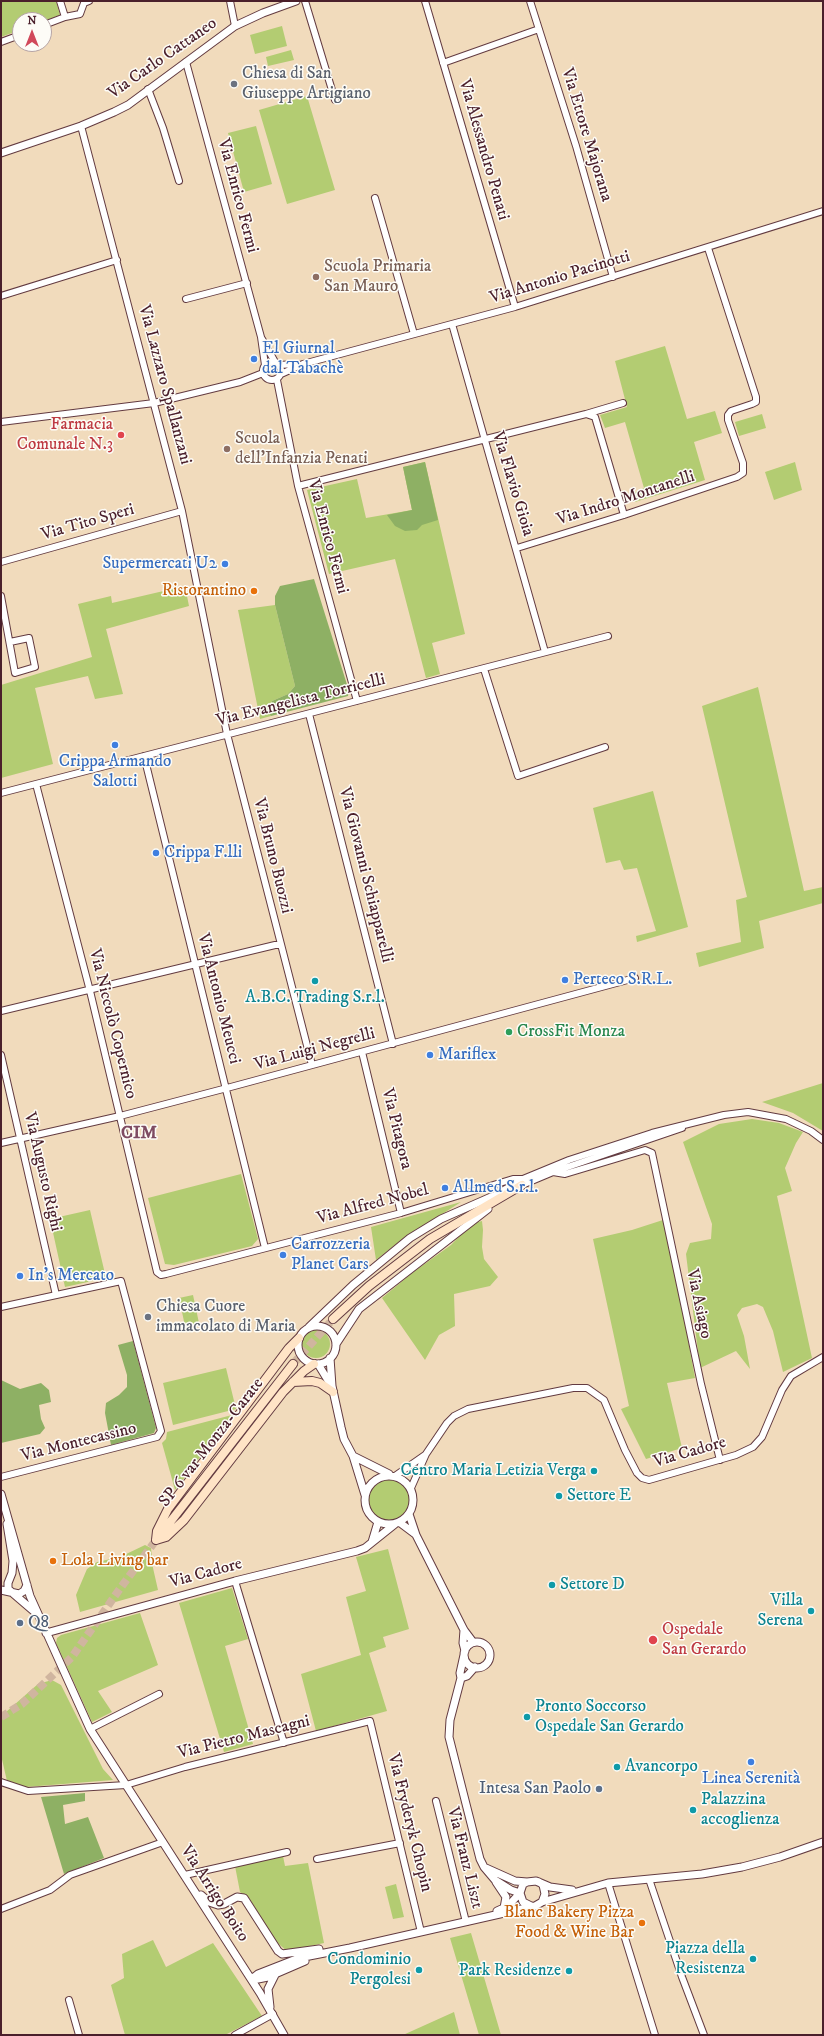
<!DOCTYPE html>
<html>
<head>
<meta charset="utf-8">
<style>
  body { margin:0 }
  #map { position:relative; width:824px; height:2036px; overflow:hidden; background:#f1dbbc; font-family:"IM FELL DW Pica",serif }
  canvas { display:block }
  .frame { position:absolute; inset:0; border:2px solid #4a1f2b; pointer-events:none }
  .north { position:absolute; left:12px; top:12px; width:40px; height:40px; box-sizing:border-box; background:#fdfcf7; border:1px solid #b5a4a5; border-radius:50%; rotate:0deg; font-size:11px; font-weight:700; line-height:16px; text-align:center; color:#4a1f2b }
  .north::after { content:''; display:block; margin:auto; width:14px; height:18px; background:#d1495b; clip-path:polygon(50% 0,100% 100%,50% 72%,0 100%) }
</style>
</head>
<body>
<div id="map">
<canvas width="824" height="2036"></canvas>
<div class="frame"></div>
<div class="north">N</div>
</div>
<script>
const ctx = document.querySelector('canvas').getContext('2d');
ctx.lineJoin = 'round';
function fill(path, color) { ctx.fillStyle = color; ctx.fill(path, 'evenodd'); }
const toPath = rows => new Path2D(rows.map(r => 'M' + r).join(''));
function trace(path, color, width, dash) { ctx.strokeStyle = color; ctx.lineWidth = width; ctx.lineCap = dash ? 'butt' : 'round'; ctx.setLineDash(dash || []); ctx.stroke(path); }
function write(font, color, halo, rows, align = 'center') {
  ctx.font = font + ' "IM FELL DW Pica",serif'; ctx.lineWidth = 3; ctx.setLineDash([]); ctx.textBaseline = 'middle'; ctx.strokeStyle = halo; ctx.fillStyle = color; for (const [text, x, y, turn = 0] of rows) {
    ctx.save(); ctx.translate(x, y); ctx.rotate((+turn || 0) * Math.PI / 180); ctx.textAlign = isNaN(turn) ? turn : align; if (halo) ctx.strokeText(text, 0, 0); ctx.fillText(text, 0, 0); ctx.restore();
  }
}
fill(toPath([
  [1,1,56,1,60,15,44,21,20,20,20,30,1,37],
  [282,26,287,46,255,54,250,35],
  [291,50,294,60,268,66,266,57],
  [307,96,335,190,287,204,259,110],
  [256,126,272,184,244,192,228,133],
  [665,346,687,419,715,411,722,433,694,442,705,480,635,502,633,493,644,488,625,422,605,428,600,415,627,407,615,361],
  [762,414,766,428,739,436,735,422],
  [425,462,465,634,432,643,440,674,426,678,395,559,329,574,307,490,357,479,366,518,412,510,403,467],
  [795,462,802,490,774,500,765,472],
  [185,586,189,606,106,629,123,694,95,699,88,676,35,688,53,764,1,778,1,685,92,657,78,604,111,596,112,603],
  [275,605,295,686,288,694,272,701,269,711,271,716,260,719,238,610],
  [758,687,804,891,823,887,823,903,759,921,764,948,699,967,696,953,741,942,736,900,747,897,702,706],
  [653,791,688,927,637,942,636,936,656,931,637,868,624,870,620,860,606,863,593,808],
  [823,1083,823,1131,793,1113,762,1102],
  [752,1119,779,1123,803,1132,796,1143,785,1168,792,1191,777,1196,812,1358,783,1372,773,1331,763,1307,757,1304,742,1308,737,1315,744,1336,750,1369,736,1351,700,1368,686,1254,690,1243,711,1239,712,1224,683,1142,719,1124],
  [241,1174,258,1239,252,1246,174,1265,165,1264,148,1198],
  [461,1202,400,1241,376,1260,371,1227],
  [90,1210,106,1278,65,1287,50,1219],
  [666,1219,695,1378,667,1383,682,1448,646,1459,621,1409,629,1406,593,1239,632,1230],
  [482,1221,483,1230,482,1247,484,1259,498,1277,490,1286,454,1294,455,1326,439,1335,425,1360,382,1298,412,1273,451,1245,471,1224],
  [193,1295,199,1323,185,1326,179,1298],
  '302 1344a14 14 0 1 1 28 0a14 14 0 1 1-28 0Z',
  [226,1368,236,1409,173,1425,163,1383],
  [232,1415,175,1490,162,1443,166,1439,167,1432],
  '368 1500a21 21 0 1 1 42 0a21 21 0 1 1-42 0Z',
  [145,1545,151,1548,153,1568,158,1590,80,1612,76,1595,87,1569,97,1562,120,1557],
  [388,1549,409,1629,383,1637,386,1647,369,1653,387,1711,316,1731,301,1674,361,1655,346,1597,366,1591,356,1557],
  [232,1588,248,1639,225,1646,253,1744,224,1752,179,1603],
  [140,1613,158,1665,98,1691,112,1712,92,1722,56,1643,57,1638,61,1635],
  [52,1680,61,1685,103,1769,113,1780,26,1787,7,1781,1,1755,1,1713,6,1712,38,1684],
  [283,1856,285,1866,308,1863,324,1943,287,1951,275,1941,249,1898,240,1892,235,1866],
  [396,1884,404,1917,393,1919,385,1887],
  [471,1933,501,2035,479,2035,450,1938],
  [153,1940,166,1967,213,1943,262,2016,225,2035,125,2035,111,1985,124,1978,122,1954],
  [454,2012,460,2035,403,2035]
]), '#b3cc72');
fill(toPath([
  [425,462,438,520,422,525,417,530,405,531,395,526,387,515,412,510,403,467],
  [314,579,349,691,348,696,271,716,268,711,272,701,288,694,295,686,275,605,275,596,280,586],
  [133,1341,156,1428,154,1433,111,1445,105,1413,106,1403,119,1395,127,1387,127,1375,118,1345],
  [1,1380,20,1389,41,1383,49,1390,51,1402,39,1405,41,1419,45,1428,40,1434,1,1443],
  [85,1793,85,1801,63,1805,65,1824,88,1817,104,1858,64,1874,41,1797]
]), '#8eb064');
trace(toPath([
  [293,1364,333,1319],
  [1,1717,22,1704,72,1657,119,1590,156,1540]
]), '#d0b59f', 8, [8, 4]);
const minor = toPath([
  [60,1,65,17],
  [230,1,235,26],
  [305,1,335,100],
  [425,1,515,307],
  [530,1,576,146,613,277],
  [44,25,65,17,80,14,84,3,89,1],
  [1,42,20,35],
  [186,62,261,337,265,365],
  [443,63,539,29],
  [148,89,163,128,179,181],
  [81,126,182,511,227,734,312,1065],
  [375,198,414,334],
  [1,296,117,260],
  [186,299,247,283],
  [452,324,545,652],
  [262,339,275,362],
  '263 371a9 9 0 1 1 18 0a9 9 0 1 1-18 0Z',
  [278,365,297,364],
  [281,374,303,364,515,307,823,211],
  [277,380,298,486,357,701],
  [586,414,623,403],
  [1,422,154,403,240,382,263,373],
  [298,486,586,414,595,417,624,515],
  [517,548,624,515,737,477,743,473,743,463,728,420,728,415,731,411,752,404,756,402,756,397,708,248],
  [1,562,182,511],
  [1,596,15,673,35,667,29,638,10,642],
  [484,669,518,776,605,747],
  [309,714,393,1044],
  [144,756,265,1248],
  [36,784,90,991,157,1272,161,1275,166,1274,401,1213,513,1179,523,1179],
  [1,793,608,636],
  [1,1011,275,945,281,945],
  [362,1052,401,1213],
  [1,1055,56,1295],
  [1,1143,120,1116,227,1088,635,978],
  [553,1172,565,1174,645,1150,652,1153,701,1384,720,1460],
  [522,1185,553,1172,682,1128],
  [491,1197,523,1179,569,1160,652,1133,724,1115,748,1112,786,1119,811,1131,823,1140],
  [1,1307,121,1281,161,1431,157,1437,1,1477],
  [395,1476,425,1455],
  [411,1488,426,1454,447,1423,454,1416,468,1409,573,1388,587,1388,604,1400,625,1450,637,1473,642,1478,649,1480,736,1455,753,1447,762,1437,782,1390,791,1376,823,1357],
  [235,1581,284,1743],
  [90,1729,159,1694],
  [1,1782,28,1791,126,1785,185,1767,370,1721,421,1932],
  [436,1801,466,1922],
  [317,1859,400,1843],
  [185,1875,287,1852],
  [649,1879,682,1977,704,2035],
  [608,1883,655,2035],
  [1,1909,50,1890,70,1875,163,1842],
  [69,2000,79,2035],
  [235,2035,273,2014]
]);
const tertiary = toPath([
  [1,153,81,126,114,112,128,105,235,26,263,13,296,1],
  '298 1345a19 19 0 1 1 38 0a19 19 0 1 1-38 0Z',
  [309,1327,353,1285,410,1238,441,1219,491,1197],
  [336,1344,359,1309,488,1209],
  [330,1358,332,1386,341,1427,344,1439,353,1456,365,1495],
  [318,1364,329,1382],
  [353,1456,389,1474],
  '365 1500a24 24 0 1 1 48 0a24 24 0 1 1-48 0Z',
  [1,1494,30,1596,90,1729,260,1993,284,2035],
  [409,1514,416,1535,464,1630,473,1642],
  [399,1522,415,1534],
  [7,1524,13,1561,12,1573,8,1583,8,1589,36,1613],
  [372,1542,378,1522],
  [1,1590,19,1594,24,1591,27,1585],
  [464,1630,463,1643,465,1651],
  [46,1633,235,1581,357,1551,365,1548,395,1524],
  '464 1655a13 13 0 1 1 26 0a13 13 0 1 1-26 0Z',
  [464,1655,460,1673,461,1678,450,1720,449,1737,480,1859,484,1867,495,1880,511,1890,520,1893],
  [461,1678,467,1676,475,1667],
  [486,1868,515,1881,527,1882],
  [496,1882,506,1897,504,1908],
  [201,1895,209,1902,218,1905,224,1904,237,1897,244,1898,278,1951,282,1954,319,1949],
  [542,1902,608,1883,702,1874,742,1867,780,1857,823,1842],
  [531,1906,523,1902,520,1893,523,1884,527,1882,536,1881,550,1887,572,1890],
  [497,1911,508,1906,520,1893],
  [251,1977,258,1979,268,1977,305,1961],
  [253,1982,253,1978,258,1974,299,1958,350,1948,535,1906,542,1902,545,1894,543,1885,539,1882],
  [270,2007,268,1989,275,1975]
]);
const secondary = toPath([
  [333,1319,369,1286,430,1239,522,1185],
  [293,1382,312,1381,320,1383,333,1392],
  [157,1539,293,1364],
  [156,1540,157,1531,168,1509,289,1348,299,1338],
  [156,1540,166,1537,184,1520,283,1392,304,1371,314,1364]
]);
trace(minor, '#633b41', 8);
trace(tertiary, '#633b41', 9);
trace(secondary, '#633b41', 10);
trace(minor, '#fff', 6);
trace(tertiary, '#fff', 7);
trace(secondary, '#ffe4c6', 8);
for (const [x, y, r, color] of [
  [234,84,4,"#6b7280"],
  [316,277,4,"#8d6e63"],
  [254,359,4,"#3f7fe0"],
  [121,435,4,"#e0444e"],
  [227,449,4,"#8d6e63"],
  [225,564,4,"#3f7fe0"],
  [254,591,4,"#e8710a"],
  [115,745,4,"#3f7fe0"],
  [156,853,4,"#3f7fe0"],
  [565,980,4,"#3f7fe0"],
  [315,981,4,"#0f9aa8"],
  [509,1032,4,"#2e9e5b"],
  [430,1055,4,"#3f7fe0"],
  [445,1188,4,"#3f7fe0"],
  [283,1255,4,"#3f7fe0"],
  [20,1276,4,"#3f7fe0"],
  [148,1317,4,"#6b7280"],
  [594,1471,4,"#0f9aa8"],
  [559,1496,4,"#0f9aa8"],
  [53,1561,4,"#e8710a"],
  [552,1585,4,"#0f9aa8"],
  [811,1611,4,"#0f9aa8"],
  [20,1623,4,"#5c6f8a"],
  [653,1640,5,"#e0444e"],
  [527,1717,4,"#0f9aa8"],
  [751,1762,4,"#3f7fe0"],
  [617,1767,4,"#0f9aa8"],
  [599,1789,4,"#5c6f8a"],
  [693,1810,4,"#0f9aa8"],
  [642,1923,4,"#e8710a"],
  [753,1959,4,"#0f9aa8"],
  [419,1970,4,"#0f9aa8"],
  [569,1971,4,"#0f9aa8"]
]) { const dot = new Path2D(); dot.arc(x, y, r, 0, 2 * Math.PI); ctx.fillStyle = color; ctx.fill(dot); trace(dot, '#fdfcf7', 1.5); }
write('17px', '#4a1f2b', '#fdfcf7', [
  ["Via Carlo Cattaneo",163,59,-35],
  ["Via Ettore Majorana",586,135,73],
  ["Via Alessandro Penati",483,150,74],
  ["Via Enrico Fermi",237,196,75],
  ["Via Antonio Pacinotti",560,278,-17],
  ["Via Lazzaro Spallanzani",164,385,75],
  ["Via Flavio Gioia",512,484,73],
  ["Via Indro Montanelli",626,499,-18],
  ["Via Tito Speri",88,523,-16],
  ["Via Enrico Fermi",327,537,75],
  ["Via Evangelista Torricelli",301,701,-14],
  ["Via Bruno Buozzi",272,856,76],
  ["Via Giovanni Schiapparelli",365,875,76],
  ["Via Antonio Meucci",218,999,76],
  ["Via Niccolò Copernico",112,1024,76],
  ["Via Luigi Negrelli",315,1050,-15],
  ["Via Pitagora",396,1129,76],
  ["Via Augusto Righi",42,1172,77],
  ["Via Alfred Nobel",373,1205,-15],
  ["Via Asiago",698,1304,78],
  ["Via Montecassino",79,1443,-14],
  ["SP 6 var Monza-Carate",212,1443,-52],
  ["Via Cadore",690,1453,-16],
  ["Via Cadore",206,1574,-15],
  ["Via Pietro Mascagni",244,1738,-14],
  ["Via Fryderyk Chopin",409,1823,76],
  ["Via Franz Liszt",464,1858,76],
  ["Via Arrigo Boito",214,1894,57]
]);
write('17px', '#5b616d', '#fdfcf7', [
  ["Chiesa di San",242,74],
  ["Giuseppe Artigiano",242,94],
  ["Chiesa Cuore",156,1307],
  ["immacolato di Maria",156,1327]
], 'left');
write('17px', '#785e54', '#fdfcf7', [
  ["Scuola Primaria",324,267],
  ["San Mauro",324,287],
  ["Scuola",235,439],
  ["dell'Infanzia Penati",235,459]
], 'left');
write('17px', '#366cbe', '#fdfcf7', [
  ["El Giurnal",262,349],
  ["dal Tabachè",262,369],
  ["Supermercati U2",217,564,"right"],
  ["Crippa Armando",115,762,"center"],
  ["Salotti",115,782,"center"],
  ["Crippa F.lli",164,853],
  ["Perteco S.R.L.",573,980],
  ["Mariflex",438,1055],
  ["Allmed S.r.l.",453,1188],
  ["Carrozzeria",291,1245],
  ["Planet Cars",291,1265],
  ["In's Mercato",28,1276],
  ["Linea Serenità",751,1779,"center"]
], 'left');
write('17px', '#be3a42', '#fdfcf7', [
  ["Farmacia",113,425],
  ["Comunale N.3",113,445],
  ["Ospedale",662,1630,"left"],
  ["San Gerardo",662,1650,"left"]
], 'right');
write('17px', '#c56008', '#fdfcf7', [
  ["Ristorantino",246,591],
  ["Lola Living bar",61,1561,"left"],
  ["Blanc Bakery Pizza",634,1913],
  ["Food & Wine Bar",634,1933]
], 'right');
write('17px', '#0d838f', '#fdfcf7', [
  ["A.B.C. Trading S.r.l.",315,998,"center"],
  ["Centro Maria Letizia Verga",586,1471],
  ["Settore E",567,1496,"left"],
  ["Settore D",560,1585,"left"],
  ["Villa",803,1601],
  ["Serena",803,1621],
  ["Pronto Soccorso",535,1707,"left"],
  ["Ospedale San Gerardo",535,1727,"left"],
  ["Avancorpo",625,1767,"left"],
  ["Palazzina",701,1800,"left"],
  ["accoglienza",701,1820,"left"],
  ["Piazza della",745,1949],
  ["Resistenza",745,1969],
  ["Condominio",411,1960],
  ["Pergolesi",411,1980],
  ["Park Residenze",561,1971]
], 'right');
write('17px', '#27864d', '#fdfcf7', [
  ["CrossFit Monza",517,1032]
], 'left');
write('17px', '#4e5e75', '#fdfcf7', [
  ["Q8",28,1623],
  ["Intesa San Paolo",591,1789,"right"]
], 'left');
write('bold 18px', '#7e4b62', '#fdfcf7', [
  ["CIM",139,1134]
]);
</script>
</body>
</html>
